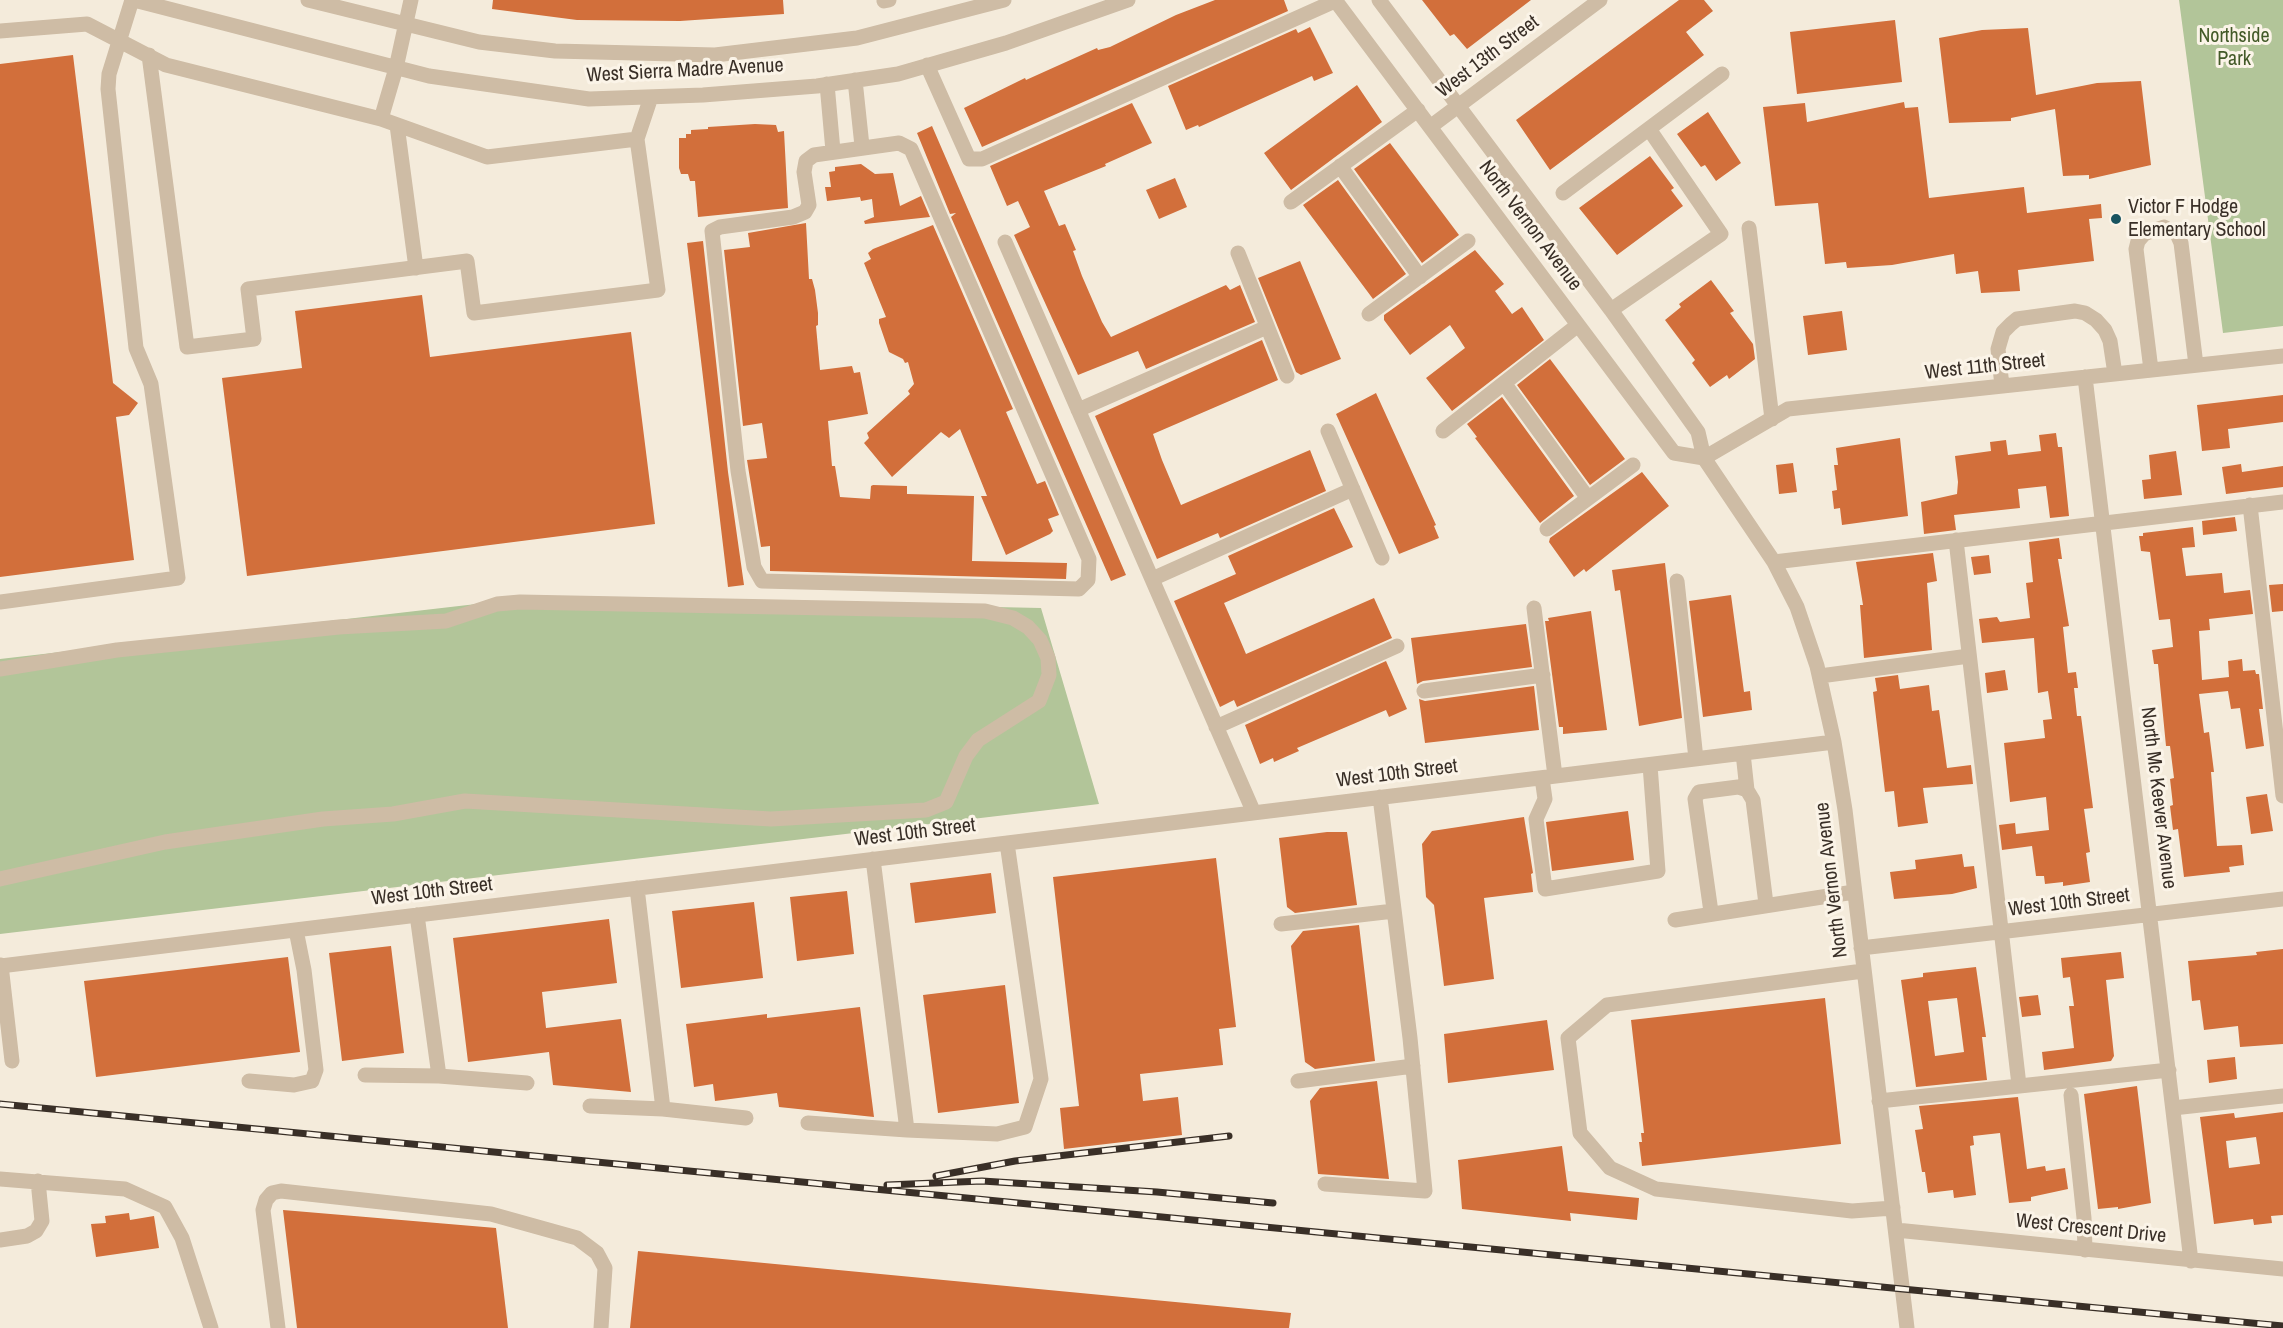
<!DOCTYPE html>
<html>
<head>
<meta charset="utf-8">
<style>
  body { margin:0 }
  canvas { display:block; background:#f4ebdb }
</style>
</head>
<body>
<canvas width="2283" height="1328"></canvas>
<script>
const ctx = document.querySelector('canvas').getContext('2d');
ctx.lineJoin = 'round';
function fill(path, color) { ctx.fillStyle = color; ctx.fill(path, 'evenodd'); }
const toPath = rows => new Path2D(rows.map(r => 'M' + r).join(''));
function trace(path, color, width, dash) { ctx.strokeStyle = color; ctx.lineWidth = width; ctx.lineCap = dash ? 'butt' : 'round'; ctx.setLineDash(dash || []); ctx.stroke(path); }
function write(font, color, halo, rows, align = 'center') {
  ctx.font = font + ' "Archivo Narrow",sans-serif'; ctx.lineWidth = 6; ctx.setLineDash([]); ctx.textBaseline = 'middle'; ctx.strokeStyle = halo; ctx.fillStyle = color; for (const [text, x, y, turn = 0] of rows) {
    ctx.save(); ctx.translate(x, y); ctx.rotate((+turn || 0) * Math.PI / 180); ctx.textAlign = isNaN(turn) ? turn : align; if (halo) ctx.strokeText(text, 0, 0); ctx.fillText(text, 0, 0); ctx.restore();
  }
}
fill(toPath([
  [2179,0,2283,0,2283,326,2223,333],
  [537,597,1041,608,1099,804,0,934,0,659]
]), '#b2c599');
fill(toPath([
  [493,0,783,0,784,14,680,21,577,20,492,9],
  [1215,0,1284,0,1288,11,982,147,964,108,1025,78,1026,80,1097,48,1098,50,1110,47,1176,15],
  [1422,0,1531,0,1467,49,1454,34,1450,36],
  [1679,0,1704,0,1713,11,1686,32,1704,55,1550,170,1516,120],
  [1895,20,1902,82,1797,94,1790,32],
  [1310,27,1333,73,1314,81,1312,76,1199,127,1198,125,1186,130,1168,86,1296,29,1298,33],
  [2028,28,2036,95,2097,83,2141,81,2151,165,2089,179,2089,175,2063,176,2055,109,2011,118,2011,121,1949,123,1939,38,1982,30],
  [73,55,113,383,138,403,129,415,116,417,134,560,0,577,0,64],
  [1357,85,1382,122,1291,190,1264,153],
  [1904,102,1905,108,1918,107,1929,198,2024,187,2027,213,2101,204,2102,218,2089,219,2094,261,2018,270,2020,291,1981,293,1978,271,1956,274,1954,254,1892,265,1847,268,1846,262,1825,264,1818,203,1775,206,1763,107,1805,103,1807,122],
  [1132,103,1152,143,1105,164,1106,166,1044,191,1059,226,1065,224,1076,250,1073,251,1082,276,1102,322,1111,337,1226,285,1230,290,1240,285,1255,322,1146,369,1138,351,1078,375,1014,235,1030,227,1018,201,1007,206,990,166],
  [1708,112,1741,163,1716,181,1705,165,1701,167,1677,134],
  [755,124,776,125,778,132,784,131,788,208,698,217,695,181,690,181,688,174,681,174,679,168,679,138,686,138,686,134,691,134,691,130,708,129,708,127],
  [932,126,1126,575,1111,581,951,217,956,213,950,214,917,133],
  [1390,143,1459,235,1422,263,1354,169],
  [1650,156,1674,188,1671,190,1683,206,1617,255,1579,208],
  [861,164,875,174,893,173,900,206,921,196,930,217,865,224,864,221,874,217,872,199,861,201,860,197,827,201,825,187,831,187,829,172,835,171,835,167],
  [1175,178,1187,207,1159,219,1146,190],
  [1338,180,1406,274,1373,299,1303,205],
  [806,223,809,279,812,279,815,290,818,313,818,325,816,326,820,370,852,366,854,373,860,372,868,414,828,421,832,466,835,466,840,497,870,499,871,486,873,485,907,486,907,494,974,496,972,561,1067,563,1066,579,770,571,770,546,761,547,747,460,767,458,762,423,743,426,724,250,750,247,748,233],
  [933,225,1013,409,1006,412,1037,484,1045,481,1059,515,1048,519,1053,531,1050,534,1006,555,981,496,987,496,960,429,949,438,941,432,892,477,864,443,869,438,867,433,910,394,908,391,914,384,908,362,905,363,903,359,889,352,879,323,879,319,886,317,864,263,871,259,868,253,873,249],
  [703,241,728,472,744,585,728,587,687,243],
  [1475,250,1504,284,1495,291,1512,314,1522,307,1544,340,1452,411,1426,378,1465,348,1450,325,1410,355,1384,320,1384,315],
  [1300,261,1341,359,1301,375,1296,372,1258,278],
  [1711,280,1734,311,1730,313,1753,344,1755,359,1729,379,1727,375,1710,387,1692,363,1695,360,1665,320,1681,307,1679,304],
  [422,295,430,357,631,332,655,524,247,576,222,378,302,368,295,311],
  [1842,311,1847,350,1808,355,1803,316],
  [1262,340,1278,380,1153,434,1162,460,1181,505,1310,450,1326,491,1220,538,1218,533,1157,559,1095,416],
  [1550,359,1625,459,1590,485,1517,385],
  [1376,393,1436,525,1434,526,1439,538,1399,554,1336,414],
  [2283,395,2283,422,2228,429,2230,448,2202,451,2197,405],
  [1502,397,1574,496,1540,523,1475,438,1477,437,1467,424],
  [2056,433,2058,447,2062,447,2069,516,2050,518,2046,486,2018,489,2020,508,1954,515,1956,530,1924,534,1921,502,1957,494,1958,482,1955,456,1991,451,1990,442,2006,440,2008,455,2041,451,2039,435],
  [1900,438,1908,516,1842,525,1840,508,1834,509,1832,491,1837,490,1834,465,1838,465,1836,448],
  [2176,451,2182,495,2144,499,2142,480,2151,479,2149,455],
  [1793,463,1797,492,1779,494,1776,465],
  [2241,464,2242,472,2283,466,2283,487,2226,494,2222,467],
  [1642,472,1669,506,1586,572,1584,569,1574,577,1549,542,1550,538],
  [1334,508,1353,547,1224,603,1235,628,1246,654,1374,598,1392,638,1237,707,1234,700,1220,707,1174,601,1236,574,1228,556],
  [2235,517,2237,531,2203,535,2202,521],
  [2193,527,2195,547,2182,548,2186,576,2222,573,2224,593,2250,590,2253,614,2209,619,2210,630,2199,631,2202,680,2229,677,2228,661,2242,659,2243,671,2255,670,2256,674,2259,674,2263,709,2259,709,2264,746,2246,749,2240,708,2231,709,2228,691,2199,694,2204,733,2209,732,2214,772,2211,772,2217,846,2242,845,2244,865,2229,867,2230,872,2184,877,2178,829,2173,830,2170,806,2173,805,2170,779,2174,778,2170,746,2166,746,2158,664,2154,664,2152,650,2173,647,2170,619,2159,620,2150,552,2141,551,2139,536,2143,536,2143,533],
  [2059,538,2062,559,2058,559,2069,626,2063,627,2068,673,2076,672,2078,688,2074,688,2077,716,2081,716,2093,808,2084,809,2090,852,2086,853,2090,882,2063,886,2063,882,2045,884,2044,876,2036,876,2032,846,2002,850,1999,825,2015,823,2016,834,2049,830,2046,797,2010,802,2004,743,2045,738,2043,720,2052,719,2048,691,2038,693,2034,638,1982,643,1979,619,1997,617,2000,622,2030,618,2026,583,2033,582,2029,542],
  [1933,553,1937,581,1927,583,1932,650,1864,658,1860,605,1863,605,1856,562],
  [1989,555,1991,573,1974,575,1971,557],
  [1665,563,1682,718,1639,726,1620,590,1615,591,1612,570],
  [2283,584,2283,611,2272,612,2269,585],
  [1731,595,1744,692,1750,691,1752,710,1703,717,1689,601],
  [1591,611,1607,730,1563,734,1563,727,1559,727,1545,621,1549,621,1548,618],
  [1526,624,1532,667,1423,681,1417,684,1411,638],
  [1386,661,1407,709,1389,717,1386,710,1297,748,1299,751,1274,762,1273,758,1260,764,1245,725],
  [2005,670,2008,690,1987,693,1985,673],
  [1898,675,1900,689,1929,685,1932,711,1939,710,1947,768,1971,765,1973,784,1923,788,1928,823,1898,827,1894,791,1885,792,1873,692,1877,691,1875,678],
  [1534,686,1539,730,1425,743,1419,699,1425,701],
  [2267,794,2273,831,2251,834,2246,797],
  [1628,811,1634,860,1552,871,1546,822],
  [1524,817,1533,873,1531,874,1533,892,1484,898,1494,979,1444,986,1434,905,1426,897,1422,844,1432,831],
  [1327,832,1347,832,1357,905,1295,913,1287,907,1279,838],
  [1962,854,1964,867,1974,866,1977,888,1952,894,1894,899,1890,872,1916,869,1915,860],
  [1216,858,1236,1027,1219,1029,1223,1065,1140,1074,1143,1101,1178,1097,1182,1135,1064,1149,1060,1108,1079,1106,1053,877],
  [991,873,996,913,915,923,910,883],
  [847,891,854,954,797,961,790,897],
  [754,902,763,978,681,988,672,911],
  [609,919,617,983,542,992,546,1028,621,1019,631,1092,553,1085,549,1052,468,1062,453,938],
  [1359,925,1375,1061,1315,1069,1305,1062,1291,946,1303,931],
  [391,946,404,1053,342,1061,329,953],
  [2283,949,2283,1044,2240,1047,2238,1026,2204,1030,2200,1000,2192,1001,2188,961,2257,955,2256,952],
  [2121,952,2124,978,2106,980,2114,1056,2111,1061,2044,1070,2042,1052,2074,1048,2069,1006,2074,1006,2070,977,2063,978,2061,958],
  [288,957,300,1052,96,1077,84,981],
  [1976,967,1986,1037,1982,1037,1987,1080,1916,1087,1901,980,1923,977,1923,973],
  [1957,998,1964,1052,1935,1056,1928,1001],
  [1005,985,1019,1103,938,1113,923,995],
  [2038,995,2041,1015,2022,1017,2019,997],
  [1825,998,1841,1144,1642,1166,1639,1142,1642,1142,1641,1133,1644,1133,1631,1020],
  [860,1007,874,1117,779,1107,777,1093,715,1101,713,1084,694,1087,686,1024,767,1014,767,1018],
  [1547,1020,1554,1070,1448,1083,1444,1034],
  [2235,1057,2237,1079,2209,1083,2207,1060],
  [1377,1081,1389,1179,1318,1174,1310,1101,1320,1088],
  [2137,1086,2151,1203,2118,1209,2118,1207,2098,1209,2084,1094],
  [2018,1097,2027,1169,2045,1166,2046,1171,2065,1168,2068,1189,2031,1197,2031,1201,2009,1203,2000,1133,1973,1136,1974,1145,1970,1146,1976,1195,1954,1198,1953,1190,1928,1193,1925,1172,1922,1172,1915,1130,1923,1129,1919,1106],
  [2283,1112,2283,1215,2271,1216,2272,1223,2254,1225,2253,1219,2214,1224,2200,1117,2234,1113,2235,1118],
  [2256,1137,2260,1164,2229,1168,2226,1141],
  [1562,1146,1568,1191,1639,1198,1637,1220,1570,1213,1571,1221,1462,1209,1458,1160],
  [283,1210,496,1228,508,1328,297,1328],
  [129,1213,130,1220,154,1216,159,1248,96,1257,91,1224,106,1223,105,1216],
  [638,1251,1291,1313,1289,1328,630,1328]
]), '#d26f3b');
trace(toPath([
  [134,0,429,76,589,99,703,95,817,86,898,74,1006,43,1128,0],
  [308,0,479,42,555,51,715,55,857,38,1004,0],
  [1335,0,1674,453,1704,458],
  [1379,0,1611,310,1698,432,1704,458,1774,562,1797,607,1817,666,1834,742,1845,810,1907,1328],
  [884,1,889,0],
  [0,31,87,24,166,65,381,119,396,68,411,0],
  [149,55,187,347,254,339,248,289,467,261,474,313,658,290,637,139,651,97],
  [927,65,969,159,982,159,1335,1],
  [855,80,862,146],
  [827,84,833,151],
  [381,119,487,157,637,139],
  [397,125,416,268],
  [1430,127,1600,0],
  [899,143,911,149,1089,559,1088,580,1079,589,762,581,754,567,738,471,712,231,720,227,793,217,805,212,809,205,804,172,806,161,814,155,899,143],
  [1340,166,1420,277],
  [1563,193,1722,74],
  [1291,202,1418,110],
  [1749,228,1772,419],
  [1005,242,1254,813],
  [1238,253,1287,376],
  [1611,310,1721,234,1649,129],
  [1369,314,1468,241],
  [2151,370,2136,249,2138,241,2144,234,2164,227,2177,234,2181,243,2196,365],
  [2085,377,2191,1261],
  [1504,383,1587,497],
  [2002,386,1998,349,2003,332,2011,324,2017,319,2075,311,2085,313,2096,320,2105,330,2110,341,2115,374],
  [1078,410,1267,327],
  [1328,431,1382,558],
  [1443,431,1578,325],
  [1704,458,1788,409,2283,356],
  [2250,505,2283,796],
  [1547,529,1633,465],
  [1956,540,2019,1085],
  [1774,562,2283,502],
  [1152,579,1353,489],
  [1677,581,1696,759],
  [0,602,178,578,151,384,136,348,108,89,109,74,132,0],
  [1534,608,1555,776],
  [0,669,117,650,339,627,446,621,497,604,520,602,985,611,1013,618,1028,627,1040,640,1048,658,1049,675,1039,701,978,740,966,756,946,802,926,810,771,819,465,801,393,814,323,819,165,842,0,879],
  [1820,676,1969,656],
  [1424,691,1543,675],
  [1216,727,1397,646],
  [1743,753,1747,790],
  [1542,778,1545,799,1536,819,1545,889,1658,871,1650,765],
  [637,888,663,1109,746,1118],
  [1711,912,1695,799,1699,792,1738,787,1747,790,1753,800,1766,904],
  [1675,920,1854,892],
  [1281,924,1394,911],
  [1861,948,2283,899],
  [1,965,12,1061],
  [0,966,1834,742],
  [1863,971,1607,1005,1568,1038,1580,1133,1610,1168,1656,1189,1852,1211,1893,1208],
  [365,1075,439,1076,417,915],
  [439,1076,527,1083],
  [249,1081,294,1085,312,1081,316,1070,304,970,296,930],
  [1298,1081,1413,1066],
  [2071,1095,2084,1218,2085,1250],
  [1879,1101,2169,1070],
  [590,1106,663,1109],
  [2173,1108,2283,1096],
  [808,1123,907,1130,873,859],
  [907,1130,997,1134,1025,1127,1041,1079,1007,843],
  [0,1179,125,1189,165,1207,182,1238,211,1328],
  [1325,1184,1425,1191,1410,1038,1380,797],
  [1896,1230,2283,1269],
  [0,1240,27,1236,36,1231,42,1221,38,1181],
  [278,1328,263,1210,266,1200,272,1193,281,1191,491,1214,577,1238,597,1253,605,1268,601,1328]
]), '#cebca5', 15);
const rail = toPath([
  [0,1104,2283,1326],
  [936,1176,1015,1161,1229,1136],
  [887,1185,982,1181,1157,1192,1273,1203]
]);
trace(rail, '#392f27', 7);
trace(rail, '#fbf4e8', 4.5, [14]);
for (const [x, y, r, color] of [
  [2116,219,6,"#18535f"]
]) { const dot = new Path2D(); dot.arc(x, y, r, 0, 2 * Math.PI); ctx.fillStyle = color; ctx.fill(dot); trace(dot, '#fbf4e8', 2); }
write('20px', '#435a28', '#fbf4e8', [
  ["Northside",2234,37],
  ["Park",2234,60]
]);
write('20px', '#392f27', '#fbf4e8', [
  ["West 13th Street",1488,57,-37],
  ["West Sierra Madre Avenue",685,71,-3],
  ["North Vernon Avenue",1530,226,53],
  ["West 11th Street",1985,367,-6],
  ["West 10th Street",1397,774,-7],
  ["North Mc Keever Avenue",2158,798,83],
  ["West 10th Street",915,833,-7],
  ["North Vernon Avenue",1832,880,-97],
  ["West 10th Street",432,892,-7],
  ["West 10th Street",2069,903,-7],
  ["West Crescent Drive",2091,1229,6]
]);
write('20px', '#392f27', '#fbf4e8', [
  ["Victor F Hodge",2128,208],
  ["Elementary School",2128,231]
], 'left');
</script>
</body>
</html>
